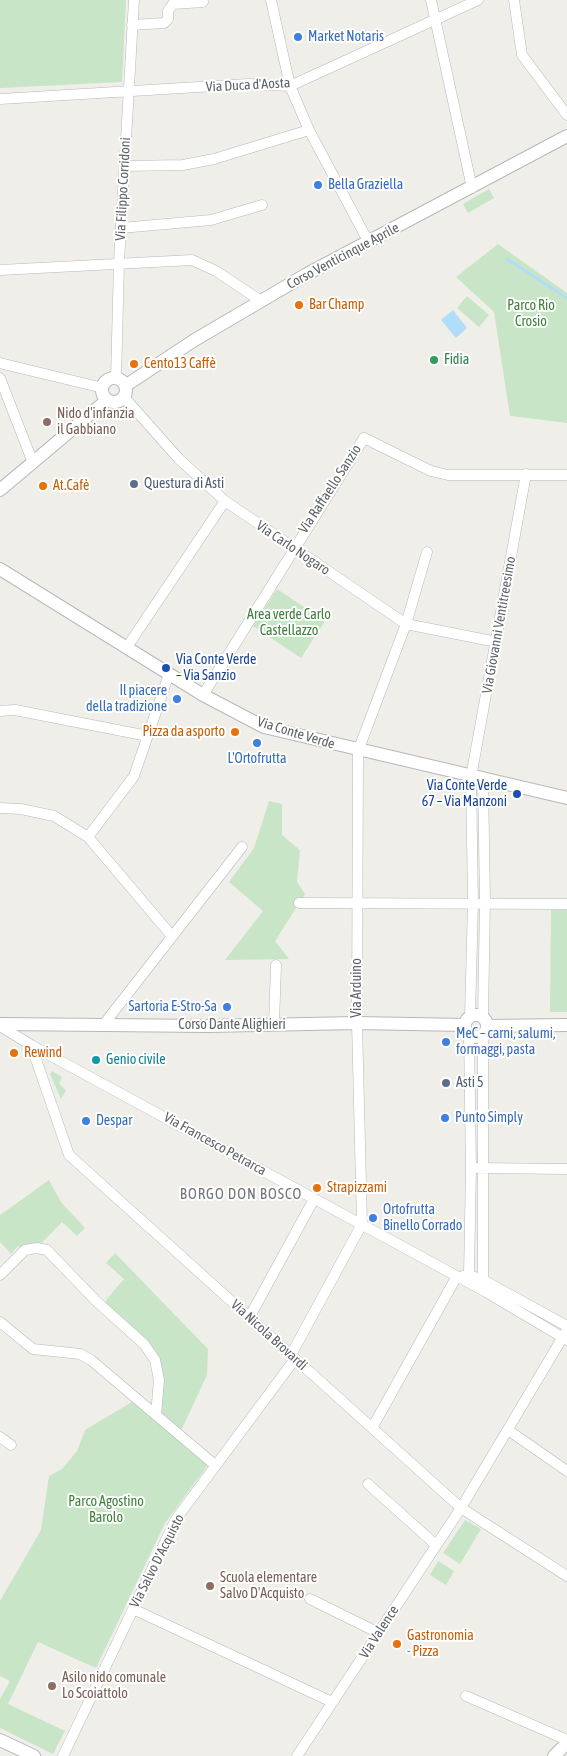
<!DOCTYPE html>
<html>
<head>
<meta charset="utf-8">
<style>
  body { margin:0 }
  canvas { display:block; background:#f0eee8 }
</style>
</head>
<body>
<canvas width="567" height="1756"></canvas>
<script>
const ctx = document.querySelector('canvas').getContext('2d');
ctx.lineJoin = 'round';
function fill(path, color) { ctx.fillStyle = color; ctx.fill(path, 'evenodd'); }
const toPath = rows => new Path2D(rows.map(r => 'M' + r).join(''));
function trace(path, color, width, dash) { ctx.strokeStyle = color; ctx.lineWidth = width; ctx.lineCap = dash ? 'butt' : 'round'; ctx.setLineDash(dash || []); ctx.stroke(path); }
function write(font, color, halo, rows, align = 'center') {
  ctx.font = font + ' "Asap Condensed",sans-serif'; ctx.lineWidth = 4; ctx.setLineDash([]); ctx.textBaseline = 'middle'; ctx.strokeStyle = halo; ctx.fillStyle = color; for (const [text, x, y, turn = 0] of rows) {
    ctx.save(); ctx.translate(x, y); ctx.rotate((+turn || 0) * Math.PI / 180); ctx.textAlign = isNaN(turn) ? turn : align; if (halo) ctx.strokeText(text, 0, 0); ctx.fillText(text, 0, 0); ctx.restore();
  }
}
fill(toPath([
  [0,0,126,0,122,82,0,88],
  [489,189,494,198,468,213,463,204],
  [498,244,567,293,567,423,510,416,494,312,456,277],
  [467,296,489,315,479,327,457,308],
  [277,589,325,621,301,658,253,626],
  [269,801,282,804,282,835,300,850,297,882,305,894,275,941,289,959,225,960,263,911,229,882,254,848],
  [551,910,567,910,567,1012,550,1012],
  [52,1071,62,1077,59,1084,66,1090,61,1099,50,1074],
  [49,1180,61,1202,85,1228,77,1236,62,1222,37,1248,25,1250,18,1246,11,1254,0,1242,0,1215],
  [115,1253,208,1349,207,1375,179,1435,208,1465,165,1523,96,1668,38,1642,8,1704,65,1731,53,1754,0,1728,0,1699,10,1681,0,1676,0,1601,41,1530,49,1476,62,1469,77,1451,85,1430,137,1399,155,1415,155,1360,107,1310,106,1300,124,1279,106,1263],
  [465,1520,481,1529,460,1564,443,1553],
  [438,1561,454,1571,446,1585,430,1575]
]), '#c9e5c7');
fill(toPath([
  [453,310,467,328,456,338,441,320]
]), '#b0def8');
trace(toPath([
  [507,259,567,298]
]), '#b0def8', 3);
const minor = toPath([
  [271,0,290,86,309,130,368,241],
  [431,0,472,188],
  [514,0,522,55,567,115],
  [132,25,164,23,168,19,168,11,173,4,203,2],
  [0,99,248,84,290,86,478,0],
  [125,166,183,165,214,159,309,130],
  [121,228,211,220,262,205],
  [0,270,192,260,216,271,261,301],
  [0,363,103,388],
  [0,378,33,463],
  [116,379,119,262,134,0],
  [124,397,179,459,225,501,406,624,497,642],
  [127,647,225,501],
  [203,695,364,438,431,471,448,475,567,475],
  [0,711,15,710,148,736],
  [0,808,21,809,54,816,88,837,171,935],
  [88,837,134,776,169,674],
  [299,903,567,904],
  [470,1016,473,902,471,777,526,474],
  [483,1017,485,902,483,779],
  [104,1024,242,847],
  [274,1024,276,965],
  [0,1026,31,1045,486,1292,567,1340],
  [483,1035,483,1280],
  [31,1045,69,1155,461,1508,567,1576],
  [477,1168,567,1169],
  [0,1275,25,1250,37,1248,47,1250,96,1301,144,1344,155,1360,159,1380,156,1415],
  [469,1275,471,1168,469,1034],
  [463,1276,469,1275,483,1280,567,1326],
  [249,1318,314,1199],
  [0,1322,33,1349,80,1354,91,1360,215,1465],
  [291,1355,362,1224,357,1023,358,751,406,624,427,552],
  [372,1428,457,1276],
  [508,1430,567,1471],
  [0,1437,11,1445],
  [368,1484,436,1545],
  [310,1599,379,1633],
  [133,1609,332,1702],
  [466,1696,567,1740],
  [63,1756,176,1519,295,1359],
  [297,1756,461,1508,567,1330]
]);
const tertiary = toPath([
  '102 390a12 12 0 1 1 24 0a12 12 0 1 1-24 0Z',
  [125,386,193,341,307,274,567,136],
  [0,490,107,400],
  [0,569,203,695,264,727,567,798],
  '465 1026a11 11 0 1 1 22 0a11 11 0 1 1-22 0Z',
  [0,1024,208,1026,357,1023,465,1025],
  [487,1026,567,1025],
  [0,1740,34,1756],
  [554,1756,567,1743]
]);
trace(minor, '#b5b8bb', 11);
trace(tertiary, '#b5b8bb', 14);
trace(minor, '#fff', 10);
trace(tertiary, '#fff', 12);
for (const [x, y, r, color] of [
  [298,37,5,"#3f7fe0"],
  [318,185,5,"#3f7fe0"],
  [299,305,5,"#e8710a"],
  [434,360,5,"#2e9e5b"],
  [134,364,5,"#e8710a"],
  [47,422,5,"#8d6e63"],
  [134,484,5,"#5c6f8a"],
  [43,486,5,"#e8710a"],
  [166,668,5,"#1a4fb4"],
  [177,699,5,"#3f7fe0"],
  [235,732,5,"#e8710a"],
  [257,743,5,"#3f7fe0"],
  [517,794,5,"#1a4fb4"],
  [227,1007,5,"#3f7fe0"],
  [446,1042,5,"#3f7fe0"],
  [14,1053,5,"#e8710a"],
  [96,1060,5,"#0f9aa8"],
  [446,1083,5,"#5c6f8a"],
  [445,1118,5,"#3f7fe0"],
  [86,1121,5,"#3f7fe0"],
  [317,1188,5,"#e8710a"],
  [373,1218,5,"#3f7fe0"],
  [210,1586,5,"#8d6e63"],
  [397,1644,5,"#e8710a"],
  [52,1686,5,"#8d6e63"]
]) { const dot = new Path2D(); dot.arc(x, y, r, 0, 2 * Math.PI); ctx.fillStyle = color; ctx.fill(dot); trace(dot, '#fff', 2); }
write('14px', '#366cbe', '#fff', [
  ["Market Notaris",308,37],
  ["Bella Graziella",328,185],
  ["Il piacere",167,691,"right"],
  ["della tradizione",167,707,"right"],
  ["L'Ortofrutta",257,759,"center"],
  ["Sartoria E-Stro-Sa",217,1007,"right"],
  ["MeC – carni, salumi,",456,1034],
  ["formaggi, pasta",456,1050],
  ["Punto Simply",455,1118],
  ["Despar",96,1121],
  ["Ortofrutta",383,1210],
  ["Binello Corrado",383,1226]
], 'left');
write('14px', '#5f6367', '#fff', [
  ["Via Duca d'Aosta",248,85,-3],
  ["Via Filippo Corridoni",123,189,-87],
  ["Corso Venticinque Aprile",343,256,-28],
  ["Via Raffaello Sanzio",330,489,-57],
  ["Via Carlo Nogaro",293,548,34],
  ["Via Giovanni Ventitreesimo",499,625,-80],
  ["Via Conte Verde",296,733,17],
  ["Via Arduino",357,988,-90],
  ["Corso Dante Alighieri",232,1025],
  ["Via Francesco Petrarca",215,1144,29],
  ["Via Nicola Brovardi",269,1335,42],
  ["Via Salvo D'Acquisto",157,1561,-63],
  ["Via Valence",379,1632,-57]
]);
write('14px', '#c56008', '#fff', [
  ["Bar Champ",309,305],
  ["Cento13 Caffè",144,364],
  ["At.Cafè",53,486],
  ["Pizza da asporto",225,732,"right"],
  ["Rewind",24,1053],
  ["Strapizzami",327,1188],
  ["Gastronomia",407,1636],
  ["- Pizza",407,1652]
], 'left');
write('14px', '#3e813c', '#fff', [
  ["Parco Rio",531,306],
  ["Crosio",531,322],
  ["Area verde Carlo",289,615],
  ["Castellazzo",289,631],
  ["Parco Agostino",106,1502],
  ["Barolo",106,1518]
]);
write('14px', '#27864d', '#fff', [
  ["Fidia",444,360]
], 'left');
write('14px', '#785e54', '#fff', [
  ["Nido d'infanzia",57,414],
  ["il Gabbiano",57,430],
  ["Scuola elementare",220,1578],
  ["Salvo D'Acquisto",220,1594],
  ["Asilo nido comunale",62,1678],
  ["Lo Scoiattolo",62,1694]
], 'left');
write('14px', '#4e5e75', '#fff', [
  ["Questura di Asti",144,484],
  ["Asti 5",456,1083]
], 'left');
write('14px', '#164399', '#fff', [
  ["Via Conte Verde",176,660],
  ["– Via Sanzio",176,676],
  ["Via Conte Verde",507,786,"right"],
  ["67 – Via Manzoni",507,802,"right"]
], 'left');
write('14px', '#0d838f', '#fff', [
  ["Genio civile",106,1060]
], 'left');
ctx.letterSpacing = '1px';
write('15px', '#717579', '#fff', [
  ["BORGO DON BOSCO",241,1194]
]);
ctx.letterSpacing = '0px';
</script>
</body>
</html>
